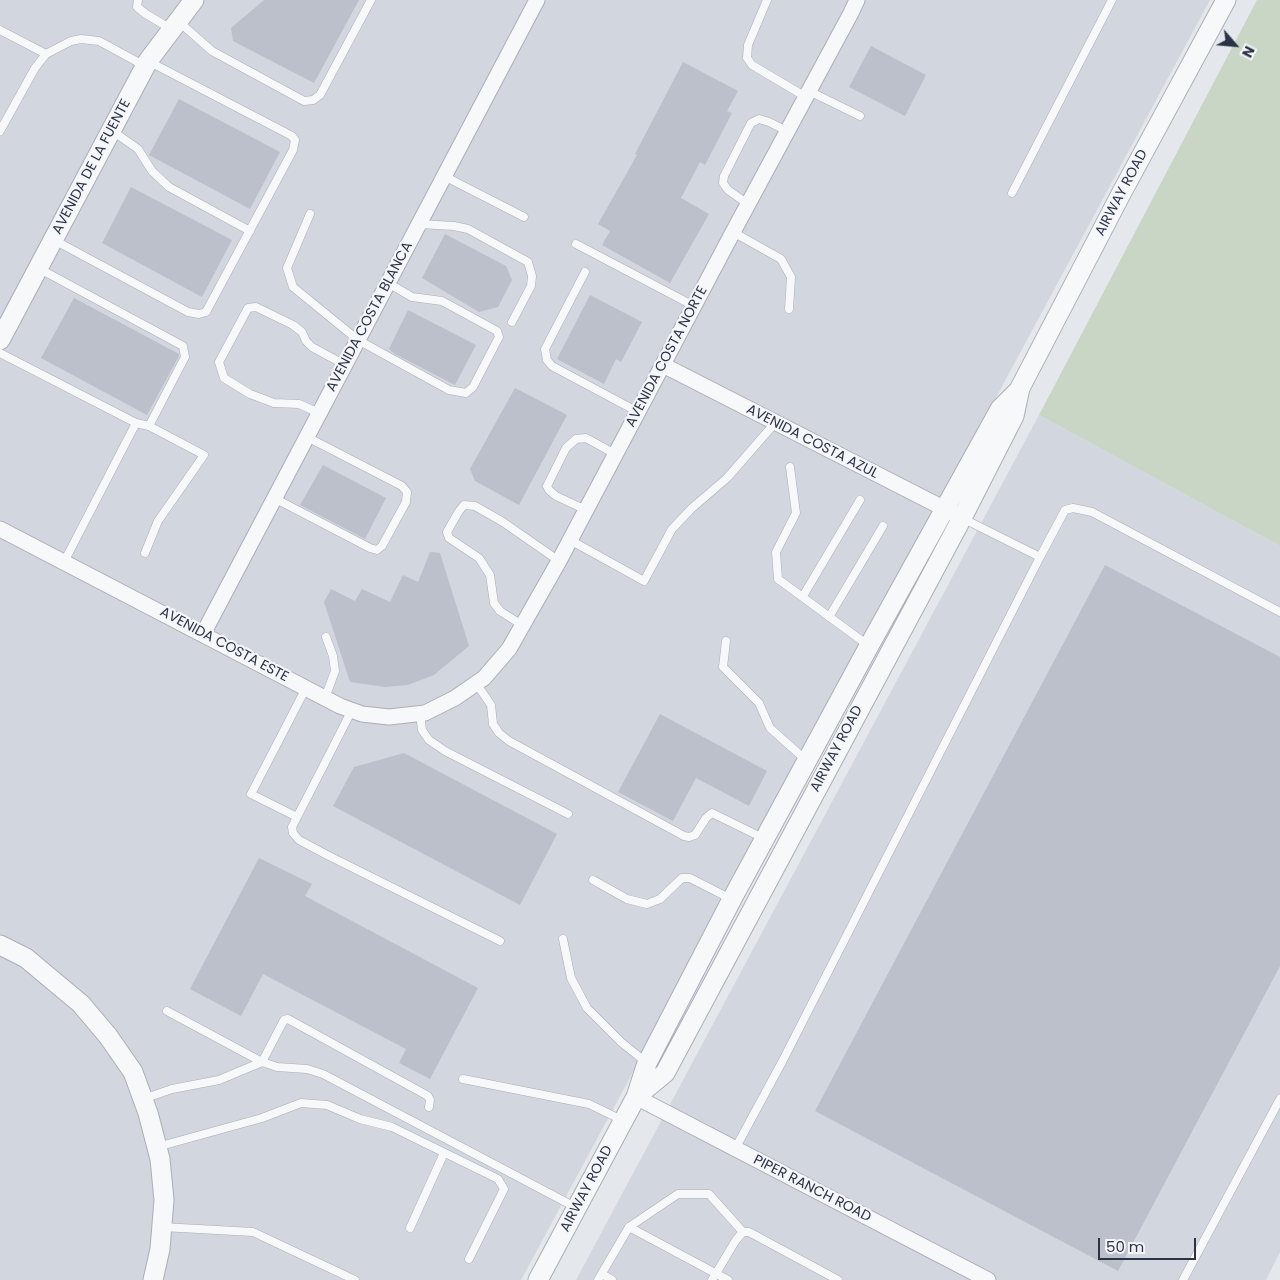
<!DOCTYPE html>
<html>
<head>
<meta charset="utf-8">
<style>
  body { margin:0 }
  #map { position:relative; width:1280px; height:1280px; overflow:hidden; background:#e4e7ec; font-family:Poppins,sans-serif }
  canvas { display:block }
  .north { position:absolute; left:1210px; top:20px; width:50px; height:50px; -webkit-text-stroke:4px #f4f6f9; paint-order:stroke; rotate:117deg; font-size:14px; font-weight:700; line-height:20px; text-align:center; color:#2b3445 }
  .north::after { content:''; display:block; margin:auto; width:18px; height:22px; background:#2b3445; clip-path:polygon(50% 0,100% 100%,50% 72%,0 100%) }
  .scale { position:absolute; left:1098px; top:1238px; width:98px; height:22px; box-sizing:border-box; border:2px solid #2b3445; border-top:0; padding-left:6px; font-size:15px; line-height:18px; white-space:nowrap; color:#2b3445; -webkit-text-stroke:4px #f4f6f9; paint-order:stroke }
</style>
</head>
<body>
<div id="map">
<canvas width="1280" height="1280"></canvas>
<div class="north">N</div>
<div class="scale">50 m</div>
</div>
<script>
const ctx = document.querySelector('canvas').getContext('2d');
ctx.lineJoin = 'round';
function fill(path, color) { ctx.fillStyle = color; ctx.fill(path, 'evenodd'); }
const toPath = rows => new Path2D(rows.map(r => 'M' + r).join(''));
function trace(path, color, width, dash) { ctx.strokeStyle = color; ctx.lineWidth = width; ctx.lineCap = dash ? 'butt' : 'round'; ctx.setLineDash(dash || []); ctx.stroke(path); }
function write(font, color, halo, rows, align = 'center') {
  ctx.font = font + ' Poppins,sans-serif'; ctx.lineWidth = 4.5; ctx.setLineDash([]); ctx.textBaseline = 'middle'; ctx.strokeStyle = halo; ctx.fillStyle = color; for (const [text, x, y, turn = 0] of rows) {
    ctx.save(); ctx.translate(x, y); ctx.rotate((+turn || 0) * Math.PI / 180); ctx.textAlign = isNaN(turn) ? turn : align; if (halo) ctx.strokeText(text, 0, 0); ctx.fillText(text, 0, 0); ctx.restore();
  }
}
fill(toPath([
  [0,0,1210,0,521,1280,0,1280],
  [1039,415,1280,546,1280,1252,1266,1280,576,1280]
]), '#d2d6de');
fill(toPath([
  [1257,0,1280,0,1280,546,1039,415]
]), '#c9d6c5');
fill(toPath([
  [264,0,359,0,314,83,233,41,231,28],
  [871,46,926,75,905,116,849,87],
  [683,62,738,91,727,111,732,113,705,165,700,162,681,198,709,214,670,283,602,245,610,231,598,224,637,155,635,154],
  [179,99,280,152,250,209,149,155],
  [131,187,232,240,202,297,102,243],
  [445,234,506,266,512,280,498,307,479,312,422,278],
  [590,295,642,322,621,362,616,359,604,384,557,359],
  [74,298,179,354,179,356,147,415,41,358],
  [408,310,476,345,455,385,395,354,389,349],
  [515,388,567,415,519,505,475,481,470,469],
  [323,465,386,498,365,539,300,505],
  [430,552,440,553,469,646,434,675,408,685,385,687,350,682,324,602,331,589,355,601,362,589,390,602,403,575,418,582],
  [1105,565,1280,657,1280,966,1118,1271,815,1111],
  [660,714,767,771,749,806,696,778,673,821,618,792],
  [404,753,557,834,520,905,333,806,354,767],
  [259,858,312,884,305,896,478,988,430,1079,399,1063,406,1049,263,974,241,1016,190,989]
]), '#bbc0ca');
const service = toPath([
  [138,0,137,7,146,14,171,29],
  [767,0,748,45,747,58,752,65,806,97],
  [178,21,212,51,304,101,313,100,320,95,371,0],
  [0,30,46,54],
  [809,91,860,116],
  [111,130,138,149,152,171,169,187,250,231],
  [0,131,35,68,46,54,71,41,81,39,99,41,145,66],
  [444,176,524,217],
  [1012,193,1112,0],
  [748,204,728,190,723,183,724,176,751,123,759,119,769,122,787,131],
  [310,214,287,268,293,287,358,340,449,390,466,393,473,387,499,337,497,331,442,301,412,297,388,283],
  [419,224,454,226,468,229,528,262,532,276,531,286,512,322],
  [733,232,781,259,791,277,789,309],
  [54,240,188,312,199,314,206,312,293,150,295,140,292,136,148,61],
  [576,244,694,306],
  [38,268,183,346,185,357,149,426,136,423],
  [585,272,545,349,547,360,552,366,638,412],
  [0,353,136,423,64,562],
  [319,413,299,404,274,403,250,394,224,378,219,362,248,308,256,307,293,325,302,332,306,341,312,347,345,365],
  [790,467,796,513,776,552,778,579,869,646],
  [274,498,370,548,377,550,382,546,406,502,407,492,402,486,307,437],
  [586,510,556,496,549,490,547,486,566,448,576,439,586,438,615,454],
  [570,540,644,581,672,529,692,508,727,478,775,423],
  [145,553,158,521,204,455,149,426],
  [1040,557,1065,510,1073,508,1092,512,1280,612],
  [803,596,860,500],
  [829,617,883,526],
  [522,625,500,611,494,603,490,575,479,558,449,538,447,532,459,511,464,505,475,506,503,522,559,561],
  [726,641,723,667,759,703,770,728,807,761],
  [476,683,491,705,493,724,499,733,509,741,684,836,689,837,695,835,706,818,712,813,765,839],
  [325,698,335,671,333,656,326,637],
  [352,710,292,827,293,833,299,840,327,855,500,941],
  [420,713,422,730,429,740,445,751,568,814],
  [297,817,251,794,306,688],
  [593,880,627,899,647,904,660,899,682,878,690,878,731,899],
  [563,939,571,978,587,1008,621,1042,647,1063],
  [167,1011,262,1062,277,1067,307,1069,323,1074,577,1208],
  [463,1079,589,1104,624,1121],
  [143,1099,172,1089,219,1080,262,1062,284,1020,288,1019,428,1096,430,1100,429,1107],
  [157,1147,262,1118,301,1103,327,1105,360,1119,392,1127,498,1179,504,1189,469,1259],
  [735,1149,782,1062,1040,557,962,518],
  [162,1227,253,1232,355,1280],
  [629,1227,728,1280],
  [410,1228,444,1153],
  [602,1274,612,1280],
  [598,1280,629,1227,678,1194,709,1194,743,1232],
  [712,1280,736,1240,743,1232,749,1232,838,1280],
  [1183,1280,1280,1099]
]);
const minor = toPath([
  [663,365,953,513],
  [0,529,340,706,362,714,389,717,425,713,455,698,484,678,509,649,559,561,733,232,851,13,857,0],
  [203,634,537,0],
  [636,1097,988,1280]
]);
const tertiary = toPath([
  [0,340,148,61,194,0],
  [0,945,26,958,81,1004,108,1036,133,1072,148,1113,160,1159,164,1200,160,1249,153,1280],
  [636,1097,665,1073,962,518,1014,416,1020,388,1122,192,1226,0],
  [538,1280,636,1097,647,1063,732,899,869,646,1000,409,1020,389]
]);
trace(service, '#a9aeb7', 9);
trace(minor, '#a9aeb7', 17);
trace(tertiary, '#a9aeb7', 21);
trace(service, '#f7f8fa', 8);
trace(minor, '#f7f8fa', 15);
trace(tertiary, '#f7f8fa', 19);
write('14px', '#2b3445', '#f4f6f9', [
  ["AVENIDA DE LA FUENTE",92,167,-62],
  ["AIRWAY ROAD",1122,193,-62],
  ["AVENIDA COSTA BLANCA",370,317,-62],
  ["AVENIDA COSTA NORTE",667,357,-62],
  ["AVENIDA COSTA AZUL",812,442,27],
  ["AVENIDA COSTA ESTE",224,645,28],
  ["AIRWAY ROAD",837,749,-62],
  ["AIRWAY ROAD",587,1189,-62],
  ["PIPER RANCH ROAD",812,1189,27]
]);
</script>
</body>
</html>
